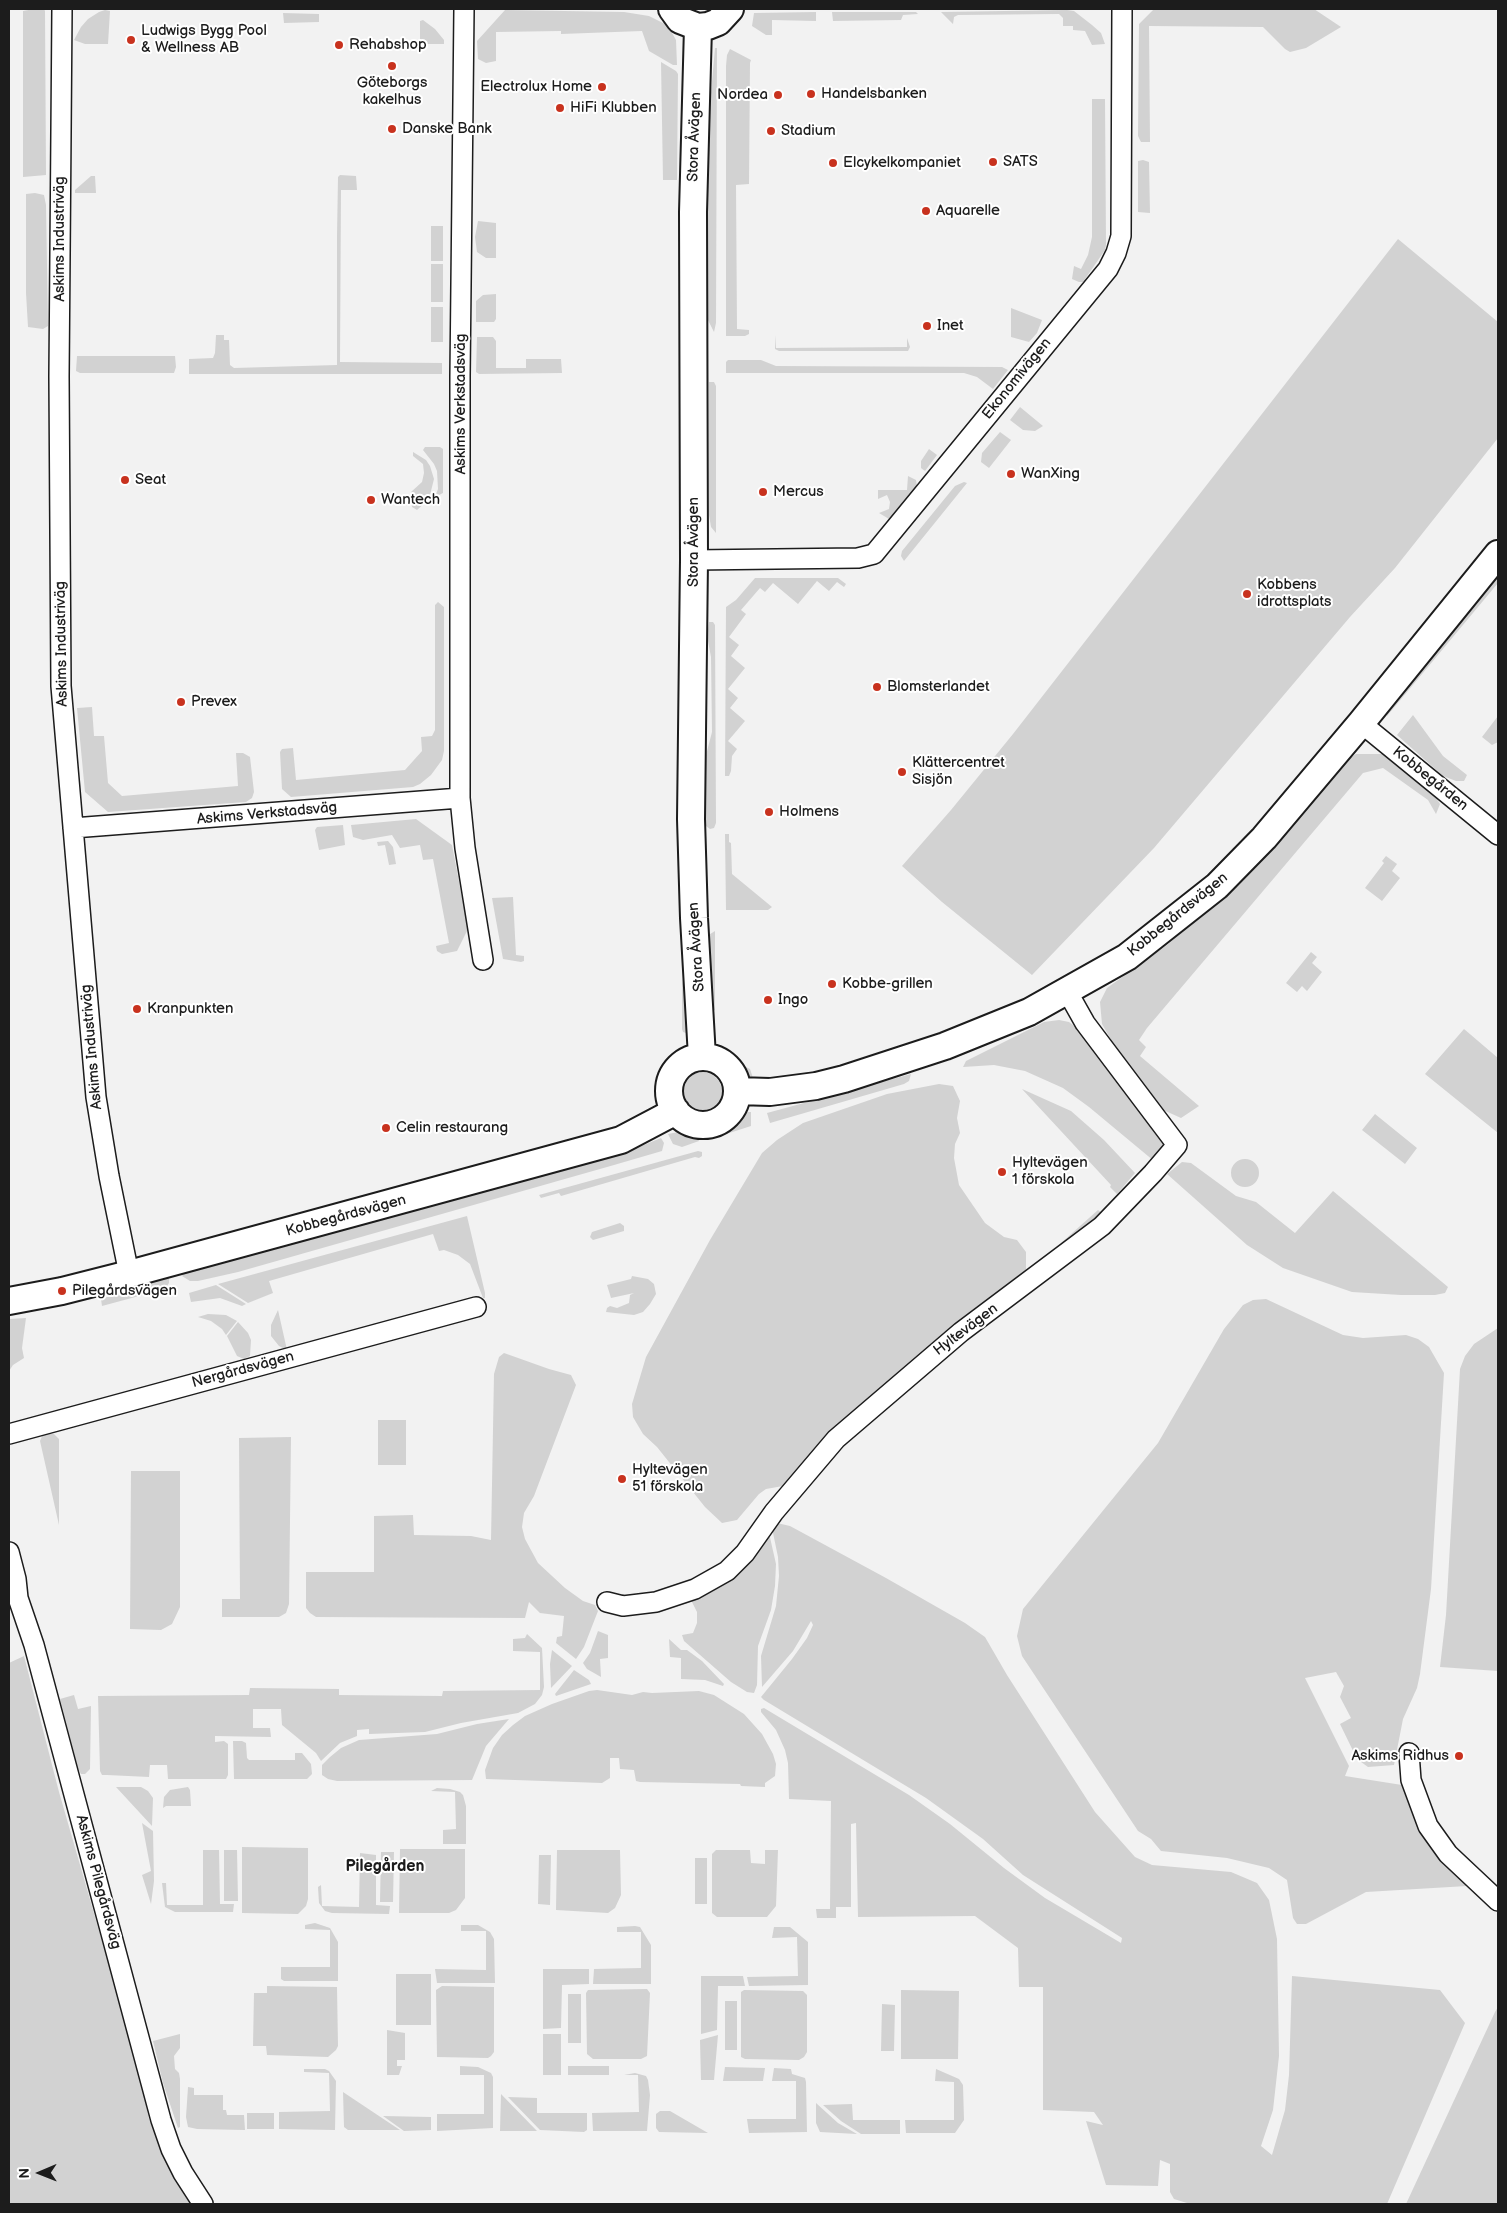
<!DOCTYPE html>
<html>
<head>
<meta charset="utf-8">
<style>
  body { margin:0 }
  #map { position:relative; width:1507px; height:2213px; overflow:hidden; background:#f2f2f2; font-family:"Balsamiq Sans",sans-serif }
  canvas { display:block }
  .frame { position:absolute; inset:0; border:10px solid #1c1c1c; pointer-events:none }
  .north { position:absolute; left:15px; top:2148px; width:50px; height:50px; -webkit-text-stroke:4px #fff; paint-order:stroke; rotate:269deg; font-size:14px; font-weight:700; line-height:20px; text-align:center; color:#1c1c1c }
  .north::after { content:''; display:block; margin:auto; width:18px; height:22px; background:#1c1c1c; clip-path:polygon(50% 0,100% 100%,50% 72%,0 100%) }
</style>
</head>
<body>
<div id="map">
<canvas width="1507" height="2213"></canvas>
<div class="frame"></div>
<div class="north">N</div>
</div>
<script>
const ctx = document.querySelector('canvas').getContext('2d');
ctx.lineJoin = 'round';
function fill(path, color) { ctx.fillStyle = color; ctx.fill(path, 'evenodd'); }
const toPath = rows => new Path2D(rows.map(r => 'M' + r).join(''));
function trace(path, color, width, dash) { ctx.strokeStyle = color; ctx.lineWidth = width; ctx.lineCap = dash ? 'butt' : 'round'; ctx.setLineDash(dash || []); ctx.stroke(path); }
function write(font, color, halo, rows, align = 'center') {
  ctx.font = font + ' "Balsamiq Sans",sans-serif'; ctx.lineWidth = 4; ctx.setLineDash([]); ctx.textBaseline = 'middle'; ctx.strokeStyle = halo; ctx.fillStyle = color; for (const [text, x, y, turn = 0] of rows) {
    ctx.save(); ctx.translate(x, y); ctx.rotate((+turn || 0) * Math.PI / 180); ctx.textAlign = isNaN(turn) ? turn : align; if (halo) ctx.strokeText(text, 0, 0); ctx.fillText(text, 0, 0); ctx.restore();
  }
}
fill(toPath([
  [34,9,44,9,45,11,46,175,23,177,23,11],
  [1154,9,1314,9,1341,27,1306,48,1290,52,1285,49,1263,27,1149,26,1150,142,1141,142,1138,136,1139,24],
  [105,10,110,11,108,44,85,44,74,40,81,27,88,19,99,12],
  [505,10,624,12,649,16,665,24,671,31,676,40,677,65,673,65,649,51,642,31,561,34,561,31,496,32,496,61,486,63,478,59,477,41],
  [1067,10,1074,11,1092,25,1101,33,1105,44,1092,45,1085,31,1073,30,1073,26,1063,26,1063,18,1059,14,958,15,954,17,953,24,941,12],
  [816,12,816,21,772,20,772,35,766,35,752,26,754,13],
  [832,12,916,12,918,14,903,15,901,20,833,21],
  [283,13,319,14,319,22,284,23],
  [423,20,435,29,444,40,444,44,420,44,420,21],
  [715,48,717,48,716,323,714,332,707,318,703,280,703,247,707,211,706,149],
  [730,49,751,60,750,63,749,184,736,185,737,329,749,330,749,334,745,336,726,336,726,66,727,55],
  [661,62,676,71,678,74,677,180,663,180],
  [1092,99,1105,99,1106,245,1105,250,1083,282,1079,282,1072,279,1074,266,1081,269,1088,255,1092,237],
  [1143,160,1149,162,1150,213,1138,212,1138,161],
  [340,175,356,176,357,190,341,190,340,362,442,363,442,374,189,374,189,359,213,358,215,353,216,335,224,335,224,340,229,340,230,365,234,368,337,365,337,236,338,177],
  [91,176,95,176,96,193,75,193,75,190],
  [35,193,44,195,46,205,48,326,43,329,28,327,26,293,26,194],
  [478,221,496,223,496,258,486,258,477,252,475,237],
  [431,226,443,226,443,261,431,261],
  [1398,239,1498,322,1498,438,1395,568,1350,617,1154,848,1032,975,942,902,902,866,951,810,1013,734],
  [431,264,443,264,443,302,431,302],
  [496,294,496,319,494,322,476,322,476,301,483,295],
  [431,307,443,307,443,342,431,342],
  [1011,308,1042,320,1037,333,1029,342,1011,337],
  [775,335,776,348,907,347,907,338,910,347,908,351,779,351,775,349],
  [477,337,493,337,496,341,496,368,526,368,526,359,561,359,562,373,479,374,476,372],
  [77,356,175,356,176,367,174,373,80,373,76,371],
  [728,360,761,360,776,366,1002,367,1008,370,993,389,977,377,964,373,726,373,726,362],
  [709,382,714,382,716,386,716,533,711,527,709,515],
  [1020,407,1043,426,1035,431,1023,430,1010,420],
  [1000,432,1011,440,989,468,981,462,982,453],
  [425,447,440,447,443,449,443,493,435,497,438,489,437,471,434,464,423,450],
  [929,449,937,455,925,471,921,468,921,461],
  [413,452,426,460,430,466,434,479,429,499,417,510,412,507,411,492,422,482,424,473,423,464,413,456],
  [908,476,916,480,917,486,889,519,879,513,889,509,890,502,887,495,878,499,878,490,907,490],
  [964,482,967,483,904,561,901,556,902,551,955,486],
  [1498,569,1498,583,1387,716,1385,712],
  [755,578,838,578,846,584,844,587,837,582,829,591,817,581,798,604,773,583,765,592,760,588,741,610,746,614,729,637,739,645,731,656,745,668,728,689,738,698,730,708,745,721,728,741,737,749,732,756,731,771,729,776,725,776,726,607,736,600],
  [438,602,444,607,444,751,442,760,431,775,420,784,413,787,291,797,282,789,280,752,282,749,293,748,296,780,405,770,422,751,421,737,432,736,435,730,435,605],
  [709,622,713,622,715,625,716,823,714,828,710,829,706,826,703,797,705,759,712,732,711,657,707,636],
  [92,707,94,736,104,736,108,783,122,796,238,786,236,753,243,753,250,757,254,792,252,798,246,802,108,812,85,792,77,708],
  [1413,715,1443,756,1467,775,1464,781,1456,781,1443,776,1397,735],
  [1498,716,1498,742,1492,745,1482,737],
  [1356,754,1382,754,1403,768,1433,793,1440,804,1436,814,1428,800,1383,768,1363,773,1147,1028,1139,1040,1146,1047,1140,1056,1199,1106,1181,1118,1161,1109,1121,1057,1102,1024,1100,1002,1107,988,1167,945,1223,897,1264,857,1341,764],
  [416,819,452,845,468,929,457,951,442,954,437,951,436,946,449,943,433,859,423,860,420,845,400,848,392,835,363,840,353,837,351,825],
  [343,825,345,845,319,850,315,830,317,827],
  [725,834,729,834,729,842,731,843,732,874,772,907,768,910,726,910],
  [388,841,393,847,396,864,389,865,385,845,378,846,377,842],
  [1386,856,1397,864,1392,871,1400,878,1382,901,1365,888,1384,863,1382,861],
  [513,897,516,955,524,956,524,961,521,962,503,959,492,898],
  [715,931,715,1010,712,1011,707,936],
  [1311,952,1317,957,1312,963,1322,972,1307,991,1302,986,1297,992,1286,983],
  [682,978,689,1020,686,1033,683,1032,682,1029],
  [1059,1020,1069,1022,1077,1028,1164,1137,1164,1144,1162,1153,1154,1161,1089,1107,1063,1088,1025,1071,994,1065,963,1067,966,1061,1044,1022],
  [1464,1029,1498,1058,1498,1133,1425,1074],
  [728,1058,750,1069,753,1078,738,1071],
  '682 1092a20 20 0 1 1 40 0a20 20 0 1 1-40 0Z',
  [911,1074,909,1081,904,1084,801,1114,770,1123,767,1113],
  [939,1084,953,1086,960,1101,957,1118,960,1133,955,1144,954,1158,959,1185,985,1223,1004,1237,1017,1240,1026,1252,1026,1271,833,1430,783,1486,766,1489,759,1494,737,1520,722,1523,705,1507,657,1447,643,1434,633,1417,632,1404,646,1357,710,1240,762,1153,777,1140,803,1123,887,1094],
  [1022,1089,1071,1111,1104,1140,1135,1173,1117,1194,1110,1187,1111,1185],
  [744,1112,751,1112,751,1126,720,1136,718,1135,725,1124],
  [1375,1114,1417,1148,1405,1164,1362,1130],
  [689,1130,696,1133,699,1141,682,1147,673,1144,668,1134],
  [661,1138,664,1143,662,1151,614,1165,238,1272,198,1281,190,1281,182,1276,184,1273,226,1261,629,1151],
  [698,1151,702,1152,702,1156,699,1158,695,1157,561,1196,559,1193,541,1198,539,1195],
  '1231 1173a14 14 0 1 1 28 0a14 14 0 1 1-28 0Z',
  [1182,1162,1191,1163,1236,1196,1256,1202,1295,1233,1333,1191,1448,1287,1445,1293,1435,1295,1401,1295,1352,1292,1283,1268,1247,1245,1167,1174],
  [1098,1210,1102,1213,1098,1218,1064,1245,1061,1243],
  [467,1216,485,1293,485,1298,483,1298,470,1264,458,1255,444,1250,439,1251,433,1234,269,1281,273,1293,248,1303,218,1284],
  [620,1223,624,1226,624,1231,593,1240,590,1237,592,1232],
  [169,1276,169,1283,165,1289,102,1306,101,1299],
  [632,1276,648,1279,654,1284,656,1294,650,1304,643,1312,634,1315,606,1312,607,1308,610,1306,617,1308,629,1303,630,1295,634,1293,611,1298,607,1285,631,1279],
  [216,1285,246,1304,242,1306,220,1298,191,1302,189,1293],
  [1266,1299,1343,1335,1363,1338,1406,1335,1418,1339,1429,1347,1444,1373,1431,1589,1420,1674,1417,1688,1403,1719,1394,1765,1368,1767,1357,1759,1340,1724,1351,1718,1340,1697,1344,1686,1336,1672,1305,1678,1349,1766,1345,1776,1402,1785,1424,1832,1442,1859,1467,1886,1366,1892,1306,1924,1297,1924,1293,1918,1287,1880,1269,1868,1227,1858,1161,1851,1151,1839,1138,1831,1022,1656,1017,1636,1023,1609,1158,1443,1224,1329,1243,1305,1253,1300],
  [278,1310,287,1350,279,1346,271,1336,271,1325],
  [208,1314,226,1315,237,1321,226,1335,222,1329,211,1321,198,1317],
  [26,1318,22,1348,24,1358,13,1365,9,1371,9,1319],
  [238,1322,248,1333,251,1340,250,1356,244,1359,237,1356,227,1336],
  [1498,1328,1498,1671,1440,1667,1446,1615,1460,1369,1465,1356,1474,1344],
  [504,1353,549,1369,571,1375,576,1385,534,1496,524,1513,522,1527,525,1539,538,1563,565,1588,583,1601,595,1605,598,1611,584,1647,576,1659,556,1643,557,1637,562,1636,564,1616,540,1613,529,1602,525,1618,316,1617,310,1613,306,1608,306,1572,374,1572,374,1516,413,1515,414,1535,471,1536,491,1540,494,1374,499,1357],
  [378,1420,406,1420,406,1465,378,1465],
  [43,1434,54,1434,59,1439,59,1525,40,1441],
  [291,1437,289,1604,286,1613,279,1617,222,1617,222,1599,240,1599,239,1438],
  [131,1471,180,1471,180,1607,172,1624,161,1630,130,1629],
  [777,1523,790,1526,886,1578,965,1623,985,1637,1007,1675,1095,1812,1135,1857,1152,1865,1231,1872,1257,1883,1269,1900,1277,1939,1279,2056,1273,2110,1261,2146,1272,2155,1285,2110,1289,2075,1292,1976,1440,1990,1465,2023,1387,2204,1187,2203,1174,2199,1170,2192,1170,2164,1160,2160,1158,2186,1106,2185,1086,2121,1103,2125,1094,2112,1043,2110,1043,1987,1019,1987,1018,1948,975,1916,858,1917,856,1823,851,1824,851,1907,836,1907,836,1918,817,1918,816,1909,830,1909,831,1801,789,1799,788,1763,785,1750,776,1730,761,1712,761,1709,764,1708,909,1795,950,1824,1004,1868,1045,1898,1121,1943,1122,1938,1023,1875,983,1839,926,1798,764,1700,761,1697,792,1659,807,1638,813,1625,811,1621,793,1651,762,1687,761,1656,776,1606,779,1576,778,1557,772,1528],
  [769,1533,776,1564,775,1586,771,1610,758,1646,757,1685,754,1693,747,1692,731,1682,684,1641,682,1635,693,1633,697,1623,697,1612,692,1602,693,1599,728,1582,738,1574,747,1565],
  [598,1631,608,1635,608,1658,600,1659,601,1677,587,1669,583,1663,590,1653],
  [527,1634,542,1648,544,1687,542,1695,535,1704,518,1713,461,1723,425,1732,369,1734,369,1729,357,1730,357,1736,340,1743,321,1761,316,1753,282,1725,281,1709,253,1709,253,1728,270,1728,271,1737,215,1736,215,1742,224,1741,228,1744,228,1775,226,1779,168,1779,167,1765,150,1765,149,1777,107,1775,102,1775,100,1771,98,1696,249,1695,250,1688,339,1689,339,1695,442,1696,443,1691,540,1690,540,1652,513,1651,513,1639,525,1638],
  [669,1639,681,1650,687,1650,702,1661,724,1684,723,1686,705,1680,681,1679,681,1658,670,1657],
  [552,1650,572,1666,551,1688,550,1664],
  [24,1656,59,1792,136,2059,149,2119,172,2174,190,2204,9,2204,9,1663],
  [574,1670,589,1680,591,1684,556,1696,555,1694],
  [597,1690,632,1695,643,1692,652,1693,699,1691,714,1695,744,1714,762,1734,773,1754,776,1764,775,1776,765,1783,765,1787,741,1786,740,1784,640,1782,636,1781,634,1770,620,1769,619,1758,610,1758,610,1778,602,1783,486,1779,485,1770,493,1748,502,1735,513,1725,525,1716,552,1704,589,1691],
  [74,1695,78,1709,91,1706,90,1769,85,1774,81,1774,78,1768,60,1699],
  [509,1719,486,1746,472,1780,337,1781,328,1779,322,1775,322,1765,330,1757,341,1748,359,1740,437,1734,477,1724],
  [233,1741,242,1741,246,1743,247,1758,249,1760,295,1760,295,1753,302,1753,311,1764,312,1774,307,1779,234,1779],
  [116,1787,141,1787,148,1791,153,1798,152,1826],
  [188,1787,190,1790,191,1806,166,1806,163,1808,164,1797,170,1790],
  [437,1788,450,1789,460,1792,463,1795,466,1806,466,1844,443,1844,443,1830,456,1829,455,1792,431,1791],
  [142,1823,153,1831,154,1881,151,1904,142,1875,151,1871],
  [242,1847,308,1848,308,1899,306,1906,298,1914,242,1913],
  [400,1849,465,1849,465,1898,456,1910,449,1913,399,1913],
  [203,1850,219,1850,220,1904,234,1904,233,1912,175,1912,165,1907,162,1883,166,1883,167,1905,203,1905],
  [224,1850,237,1850,238,1901,224,1901],
  [557,1850,620,1850,621,1895,615,1908,608,1913,556,1910],
  [716,1850,750,1850,751,1863,765,1864,765,1850,778,1850,776,1906,767,1917,717,1917,712,1913,712,1854],
  [381,1852,394,1852,393,1902,380,1902],
  [360,1853,376,1855,376,1905,390,1906,389,1914,332,1913,325,1911,319,1903,318,1887,321,1885,322,1906,359,1907],
  [539,1855,551,1855,550,1905,538,1904],
  [695,1858,707,1858,707,1904,695,1904],
  [315,1923,330,1928,338,1942,338,1981,284,1981,281,1979,281,1967,330,1967,330,1930,305,1929,305,1925],
  [461,1925,478,1925,490,1932,494,1939,495,1983,437,1983,435,1969,486,1970,486,1931,461,1931],
  [635,1926,640,1927,651,1945,651,1984,593,1984,594,1969,641,1968,641,1932,617,1932,617,1927],
  [774,1927,790,1927,808,1942,808,1985,749,1986,747,1977,798,1976,797,1937,772,1938],
  [543,1969,589,1969,589,1984,562,1985,561,2028,543,2029],
  [396,1974,431,1974,431,2025,396,2025],
  [701,1976,743,1976,745,1986,718,1986,717,2030,701,2034],
  [267,1986,337,1987,338,2046,336,2050,328,2057,267,2055,266,2046,253,2046,254,1993,267,1993],
  [442,1986,494,1987,494,2052,491,2056,488,2058,437,2057,436,1990],
  [647,1989,650,1993,647,2056,641,2059,593,2059,587,2054,586,1993,588,1990],
  [744,1990,803,1991,807,1995,807,2052,804,2057,799,2060,745,2059,741,2057,741,1992],
  [901,1990,959,1991,958,2059,901,2059],
  [568,1994,581,1994,581,2043,568,2043],
  [725,2001,737,2001,737,2050,725,2050],
  [882,2004,895,2005,894,2051,881,2051],
  [1498,2007,1498,2204,1406,2204,1495,2012],
  [387,2030,405,2033,405,2060,397,2060,397,2066,402,2066,399,2075,387,2075],
  [180,2034,180,2048,174,2056,175,2069,179,2073,180,2079,180,2127,178,2128,163,2083,153,2041],
  [543,2034,561,2034,561,2075,543,2075],
  [718,2035,714,2080,701,2080,700,2040],
  [460,2066,478,2067,491,2073,493,2077,493,2128,437,2131,437,2114,484,2114,484,2075,460,2075],
  [568,2066,609,2066,609,2075,568,2075],
  [725,2067,765,2068,763,2081,723,2081],
  [774,2068,791,2069,792,2074,805,2078,806,2082,807,2132,749,2133,747,2119,796,2119,796,2081,772,2081],
  [304,2069,325,2069,329,2071,336,2081,335,2130,279,2129,279,2112,330,2111,329,2073,304,2072],
  [936,2069,959,2079,963,2085,964,2120,955,2133,906,2133,905,2120,954,2120,954,2082,935,2081],
  [635,2073,646,2076,648,2080,650,2095,647,2131,593,2131,592,2113,639,2112,638,2075,624,2075],
  [188,2087,194,2088,194,2095,223,2095,223,2110,226,2110,227,2115,244,2115,245,2130,197,2129,188,2127,186,2117],
  [343,2092,400,2130,348,2130,344,2127],
  [501,2094,537,2131,500,2131],
  [508,2097,537,2098,537,2113,587,2113,587,2130,584,2132,540,2130],
  [816,2103,838,2123,857,2134,820,2132,816,2123],
  [852,2104,853,2120,900,2120,900,2134,861,2134,841,2121,823,2105],
  [660,2111,670,2111,708,2133,659,2132,656,2128,656,2114],
  [247,2113,274,2113,274,2129,247,2129],
  [383,2116,431,2117,431,2130,404,2131]
]), '#d2d2d2');
const street = toPath([
  [62,9,59,376,61,686,96,1097,109,1176,129,1274],
  [464,9,460,376,460,798,465,848,483,960],
  [694,560,858,558,874,554,1108,269,1116,253,1121,236,1122,9],
  [1361,723,1498,835],
  [73,828,460,798],
  [9,1434,476,1307],
  [9,1552,16,1579,18,1598,34,1645,161,2120,171,2149,183,2173,203,2204],
  [607,1602,623,1606,656,1602,695,1589,727,1571,745,1553,774,1512,836,1439,961,1332,1102,1226,1153,1173,1177,1145,1085,1023,1067,991],
  [1409,1753,1411,1780,1428,1826,1448,1854,1498,1901]
]);
const secondary = toPath([
  [672,9,680,20,698,27,708,26,718,22,730,9],
  [698,27,693,212,694,560,691,819,694,918,702,1057],
  '669 1091a34 34 0 1 1 68 0a34 34 0 1 1-68 0Z',
  [737,1091,770,1092,816,1086,844,1079,945,1046,1029,1012,1127,957,1217,886,1264,838,1361,723,1498,554],
  [9,1301,62,1291,129,1274,621,1140,676,1111]
]);
trace(street, '#1c1c1c', 22);
trace(secondary, '#1c1c1c', 30);
trace(street, '#fff', 19);
trace(secondary, '#fff', 26);
for (const [x, y, r, color] of [
  [131,40,5,"#c8321e"],
  [339,45,5,"#c8321e"],
  [392,66,5,"#c8321e"],
  [602,87,5,"#c8321e"],
  [811,94,5,"#c8321e"],
  [778,95,5,"#c8321e"],
  [560,108,5,"#c8321e"],
  [392,129,5,"#c8321e"],
  [771,131,5,"#c8321e"],
  [993,162,5,"#c8321e"],
  [833,163,5,"#c8321e"],
  [926,211,5,"#c8321e"],
  [927,326,5,"#c8321e"],
  [1011,474,5,"#c8321e"],
  [125,480,5,"#c8321e"],
  [763,492,5,"#c8321e"],
  [371,500,5,"#c8321e"],
  [1247,594,5,"#c8321e"],
  [877,687,5,"#c8321e"],
  [181,702,5,"#c8321e"],
  [902,772,5,"#c8321e"],
  [769,812,5,"#c8321e"],
  [832,984,5,"#c8321e"],
  [768,1000,5,"#c8321e"],
  [137,1009,5,"#c8321e"],
  [386,1128,5,"#c8321e"],
  [1002,1172,5,"#c8321e"],
  [62,1291,5,"#c8321e"],
  [622,1479,5,"#c8321e"],
  [1459,1756,5,"#c8321e"]
]) { const dot = new Path2D(); dot.arc(x, y, r, 0, 2 * Math.PI); ctx.fillStyle = color; ctx.fill(dot); trace(dot, '#fff', 2); }
write('15px', '#1c1c1c', '#fff', [
  ["Ludwigs Bygg Pool",141,31],
  ["& Wellness AB",141,48],
  ["Rehabshop",349,45],
  ["Göteborgs",392,83,"center"],
  ["kakelhus",392,100,"center"],
  ["Electrolux Home",592,87,"right"],
  ["Handelsbanken",821,94],
  ["Nordea",768,95,"right"],
  ["HiFi Klubben",570,108],
  ["Danske Bank",402,129],
  ["Stadium",781,131],
  ["SATS",1003,162],
  ["Elcykelkompaniet",843,163],
  ["Aquarelle",936,211],
  ["Inet",937,326],
  ["WanXing",1021,474],
  ["Seat",135,480],
  ["Mercus",773,492],
  ["Wantech",381,500],
  ["Kobbens",1257,585],
  ["idrottsplats",1257,602],
  ["Blomsterlandet",887,687],
  ["Prevex",191,702],
  ["Klättercentret",912,763],
  ["Sisjön",912,780],
  ["Holmens",779,812],
  ["Kobbe-grillen",842,984],
  ["Ingo",778,1000],
  ["Kranpunkten",147,1009],
  ["Celin restaurang",396,1128],
  ["Hyltevägen",1012,1163],
  ["1 förskola",1012,1180],
  ["Pilegårdsvägen",72,1291],
  ["Hyltevägen",632,1470],
  ["51 förskola",632,1487],
  ["Askims Ridhus",1449,1756,"right"]
], 'left');
write('15px', '#1c1c1c', '#fff', [
  ["Stora Åvägen",695,137,-88],
  ["Askims Industriväg",60,239,-90],
  ["Ekonomivägen",1017,379,-51],
  ["Askims Verkstadsväg",461,404,-90],
  ["Stora Åvägen",694,542,-90],
  ["Askims Industriväg",62,644,-91],
  ["Kobbegården",1430,779,39],
  ["Askims Verkstadsväg",267,814,-5],
  ["Kobbegårdsvägen",1178,915,-39],
  ["Stora Åvägen",697,947,-94],
  ["Askims Industriväg",92,1047,-95],
  ["Kobbegårdsvägen",346,1216,-15],
  ["Hyltevägen",966,1330,-37],
  ["Nergårdsvägen",243,1370,-15],
  ["Askims Pilegårdsväg",98,1882,75]
]);
write('bold 16px', '#1c1c1c', '#fff', [
  ["Pilegården",385,1867]
]);
</script>
</body>
</html>
